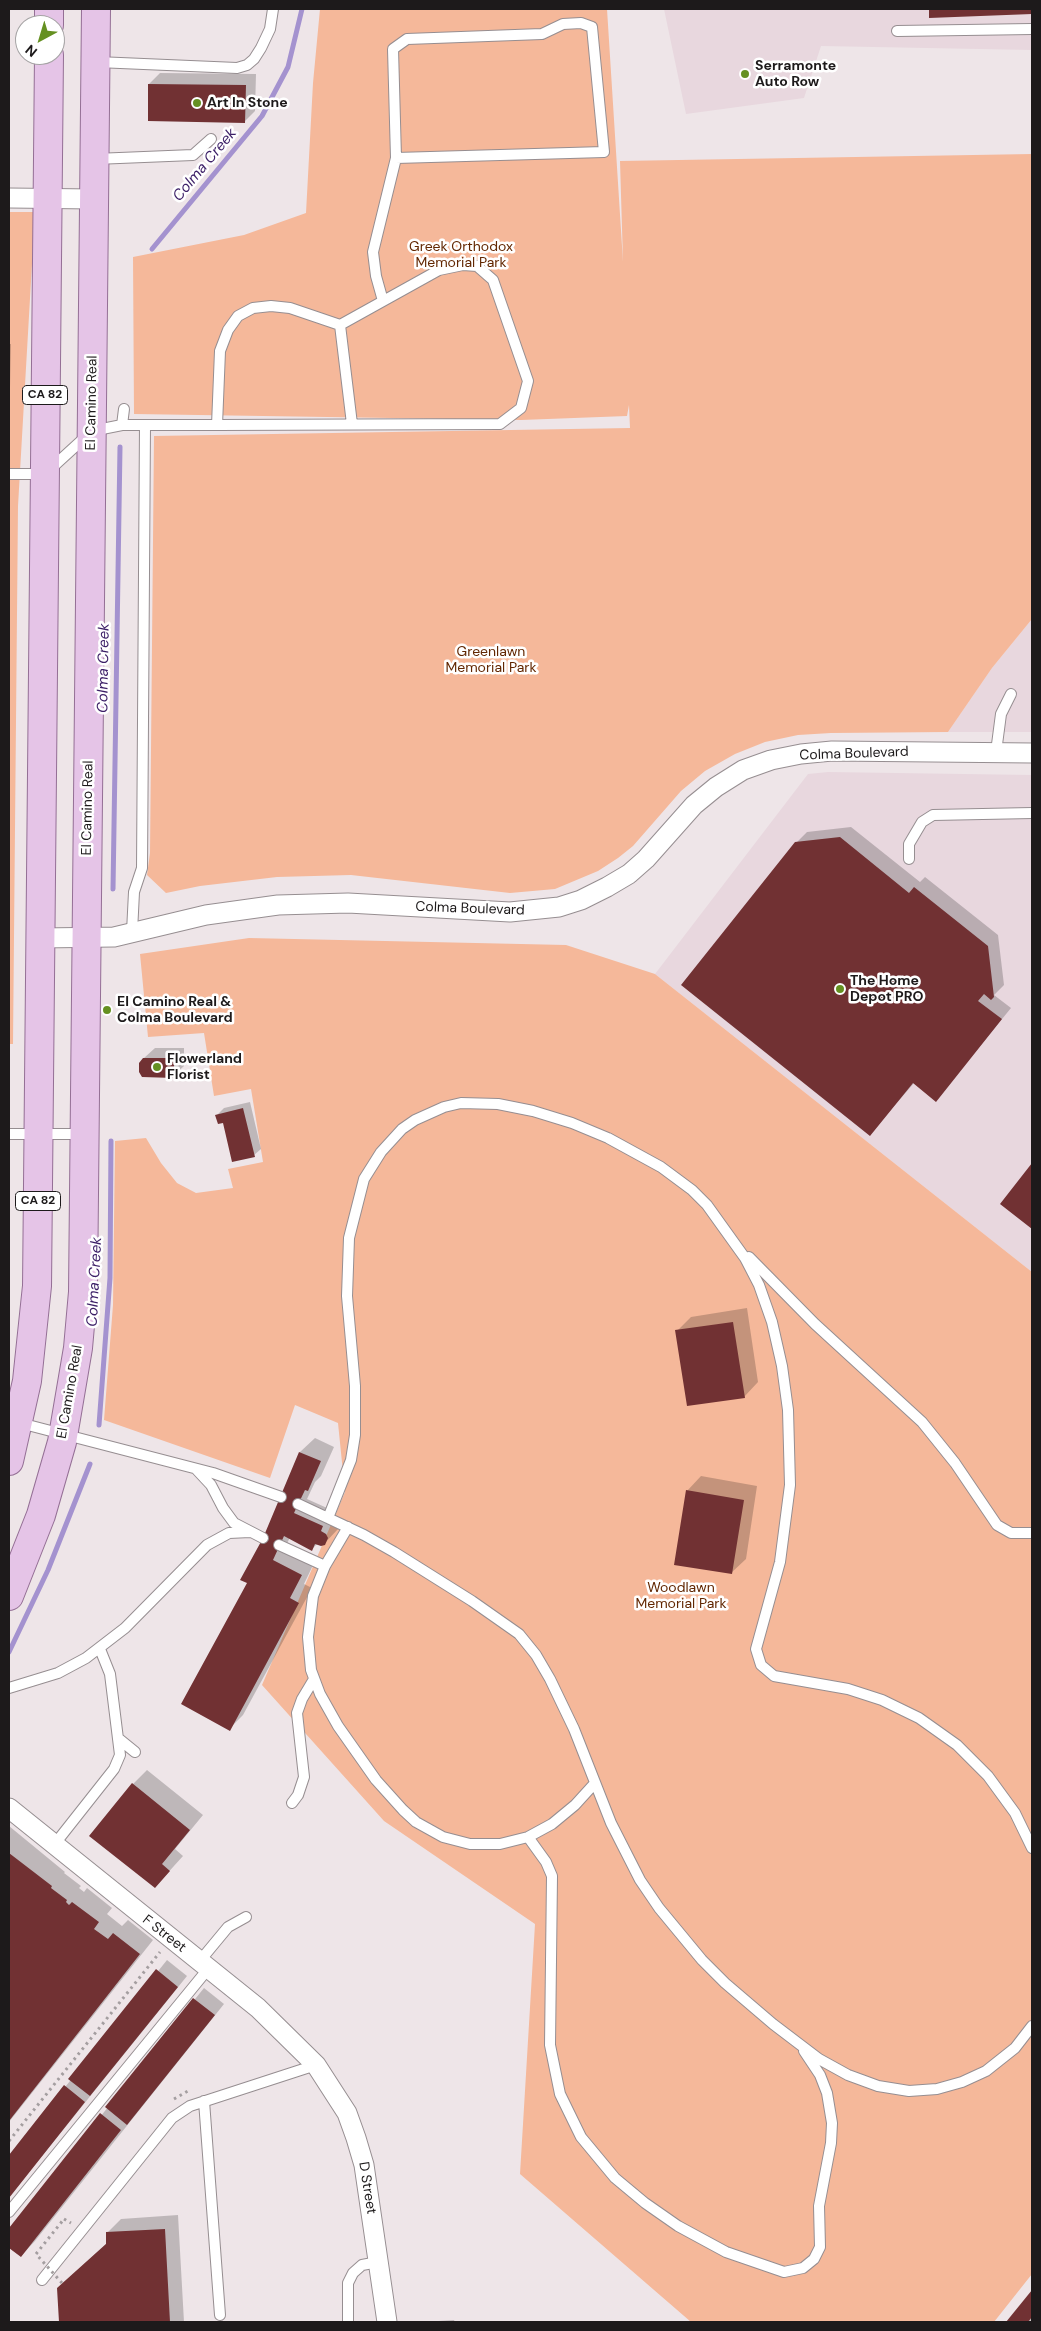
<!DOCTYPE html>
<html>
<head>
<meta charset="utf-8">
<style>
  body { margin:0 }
  #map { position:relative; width:1041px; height:2331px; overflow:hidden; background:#eee5e8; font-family:"DM Sans",sans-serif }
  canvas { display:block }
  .frame { position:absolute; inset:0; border:10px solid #1d1a1b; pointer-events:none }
  .north { position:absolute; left:15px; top:15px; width:50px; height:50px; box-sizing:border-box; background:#fff; border:1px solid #a5a3a4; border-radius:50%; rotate:219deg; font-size:14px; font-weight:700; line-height:20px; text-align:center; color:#1d1a1b }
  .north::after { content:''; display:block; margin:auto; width:18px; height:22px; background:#659021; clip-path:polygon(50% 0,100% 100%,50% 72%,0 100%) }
</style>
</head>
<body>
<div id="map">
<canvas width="1041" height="2331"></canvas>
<div class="frame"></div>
<div class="north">N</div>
</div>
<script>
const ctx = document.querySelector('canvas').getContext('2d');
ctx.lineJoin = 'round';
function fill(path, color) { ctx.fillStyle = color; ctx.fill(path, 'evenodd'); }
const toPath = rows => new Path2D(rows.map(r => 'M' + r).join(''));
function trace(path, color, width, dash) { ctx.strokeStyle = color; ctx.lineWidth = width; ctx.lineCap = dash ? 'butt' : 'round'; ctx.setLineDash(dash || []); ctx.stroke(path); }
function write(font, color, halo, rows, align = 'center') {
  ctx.font = font + ' "DM Sans",sans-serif'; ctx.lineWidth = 5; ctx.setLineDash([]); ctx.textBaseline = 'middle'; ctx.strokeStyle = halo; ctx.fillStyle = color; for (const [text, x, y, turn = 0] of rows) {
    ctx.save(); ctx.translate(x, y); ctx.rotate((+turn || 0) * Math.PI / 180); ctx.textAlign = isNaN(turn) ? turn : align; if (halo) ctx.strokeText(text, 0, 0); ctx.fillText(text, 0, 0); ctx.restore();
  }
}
fill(toPath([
  [664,9,1032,9,1032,50,821,46,804,98,686,114],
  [1032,619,1032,732,948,732,992,668],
  [828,772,1032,775,1032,1272,655,974,808,774]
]), '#e8d7de');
fill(toPath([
  [320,9,607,9,623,262,620,161,1032,154,1032,619,992,668,948,732,831,733,798,735,765,742,735,754,705,771,681,791,633,846,618,858,598,871,555,889,510,893,351,875,277,877,200,886,166,893,147,875,150,853,154,436,630,428,629,405,627,416,521,420,134,414,133,257,244,235,306,213,313,83],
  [9,212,35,212,18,506,13,1044,9,1044],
  [249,938,566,945,655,974,1032,1272,1032,2274,994,2322,691,2322,520,2174,535,1924,384,1821,262,1685,345,1492,338,1423,295,1405,270,1478,104,1420,113,1305,115,1141,146,1138,161,1163,177,1183,196,1193,233,1188,228,1169,263,1162,251,1089,214,1096,204,1033,148,1037,140,954]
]), '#f5b89a');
fill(toPath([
  [930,9,1032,9,1032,13,931,16],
  [160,73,256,74,255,111,245,121,149,84],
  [9,344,11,344,9,432],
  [851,827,920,882,925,877,998,935,1004,985,994,995,1011,1008,936,1100,914,1083,870,1134,796,843,807,832],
  [155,1048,184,1048,184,1066,173,1076,144,1058],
  [250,1102,261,1149,254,1155,217,1115,224,1108],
  [1032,1165,1032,1228,1001,1204],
  [747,1308,758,1382,744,1397,677,1331,691,1317],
  [315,1438,334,1447,321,1476,315,1482,307,1499,336,1512,334,1517,341,1523,338,1529,324,1544,318,1543,312,1549,290,1537,286,1546,315,1561,304,1584,312,1588,243,1715,229,1729,248,1583,300,1452],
  [701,1476,757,1486,746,1559,731,1573,687,1491],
  [147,1770,203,1815,175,1849,183,1856,155,1887,133,1784],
  [9,1826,65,1872,64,1873,81,1886,79,1888,84,1892,87,1888,112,1908,107,1914,122,1926,128,1920,153,1940,9,2122],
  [167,1960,187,1976,9,2197,9,2157],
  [204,1988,224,2004,35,2241,21,2256,9,2246,9,2230],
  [178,2215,184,2322,60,2322,58,2288,107,2243,107,2233,121,2219],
  [1032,2292,1032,2319,1029,2322,1008,2322],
  [454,2320,455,2322,437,2322,438,2321]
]), '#0003');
trace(toPath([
  [152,249,262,116,288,67,302,9],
  [113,889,120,447],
  [99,1425,110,1278,111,1141],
  [9,1652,48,1570,90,1464]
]), '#a492cf', 5);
fill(toPath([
  [929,9,1032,9,1032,14,929,18],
  [148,84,246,85,245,123,148,121],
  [840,837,909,893,914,887,988,946,994,997,991,1000,984,994,978,1001,1002,1019,936,1102,913,1083,870,1136,681,985,795,842],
  [143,1058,174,1058,174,1078,142,1077,139,1072,139,1063],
  [243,1108,255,1157,232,1162,223,1123,218,1124,215,1115],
  [1032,1163,1032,1229,1000,1204],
  [733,1322,745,1398,687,1406,675,1330],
  [299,1452,321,1461,308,1491,305,1490,294,1513,323,1526,321,1531,326,1534,328,1538,325,1545,321,1546,315,1544,312,1551,284,1536,273,1560,302,1575,290,1598,299,1603,230,1731,181,1704,247,1583,240,1580,263,1538],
  [686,1490,744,1500,732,1574,674,1565],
  [132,1783,190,1830,162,1864,170,1871,155,1888,89,1836],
  [9,1853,52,1886,51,1888,67,1900,66,1902,69,1905,72,1902,99,1922,94,1929,108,1939,113,1933,140,1954,9,2121],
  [156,1969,178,1987,90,2096,68,2079],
  [193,1998,215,2015,127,2125,105,2107],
  [64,2085,85,2102,9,2198,9,2155],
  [100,2113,121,2130,21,2257,9,2248,9,2228],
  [165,2229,170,2322,59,2322,57,2288,106,2244,106,2232],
  [1032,2290,1032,2317,1028,2322,1006,2322]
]), '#713133');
const service = toPath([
  [897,31,1032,29],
  [97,62,237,68,247,65,254,59,261,48,270,29,273,9],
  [95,159,193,155,211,139],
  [383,301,376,276,373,252,396,158,393,49,407,39,542,34,563,24,581,23,592,27,604,152,396,158],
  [340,325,352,424],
  [122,425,124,409],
  [9,474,45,474,92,431,122,425,217,425,500,424,521,408,528,381,493,280,477,266,463,265,439,270,340,325,290,308,271,306,253,308,238,316,228,330,220,351,217,425],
  [996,752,1001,714,1011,694],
  [909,859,909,844,922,822,933,815,1032,813],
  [132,932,134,892,142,868,145,425],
  [9,1134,83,1134],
  [749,1257,815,1324,922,1422,955,1463,997,1525,1011,1533,1032,1533],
  [20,1423,213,1473,281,1497],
  [197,1470,211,1485,223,1508,234,1523,263,1538],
  [298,1504,364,1535,394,1552,472,1601,519,1634,536,1655,550,1679,574,1729,611,1823,640,1880,659,1908,702,1960,725,1983,773,2024,819,2059,848,2075,878,2086,909,2091,937,2089,962,2082,986,2071,1015,2048,1032,2026],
  [328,1518,351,1460,355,1435,355,1386,347,1296,349,1238,364,1179,381,1152,402,1129,415,1120,444,1107,461,1103,498,1104,533,1111,572,1123,608,1138,661,1167,692,1190,707,1205,745,1258,759,1285,772,1322,782,1366,788,1410,790,1485,780,1562,756,1649,761,1665,774,1676,848,1689,882,1700,919,1718,957,1745,988,1776,1015,1813,1032,1848],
  [348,1527,325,1566,313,1596,308,1637,311,1670,320,1694,338,1726,376,1780,403,1810,416,1822,443,1837,470,1844,500,1844,528,1837,552,1824,575,1805,595,1783],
  [279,1545,325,1566],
  [9,1688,58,1673,86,1658,125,1628,207,1545,229,1533,250,1532],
  [119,1739,135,1752],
  [292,1803,298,1795,304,1777,297,1713,302,1699,314,1679],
  [528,1837,546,1862,552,1876,550,2045,560,2094,581,2137,615,2178,645,2203,678,2226,726,2252,784,2272,803,2268,814,2259,820,2247,819,2206,831,2143,832,2123,827,2093,820,2075,804,2051],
  [54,1845,114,1769,120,1755,110,1674,100,1649],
  [199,1962,228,1927,246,1917],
  [204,2101,220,2315],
  [9,2212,208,1969],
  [42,2280,172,2118,190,2106,316,2065],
  [348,2322,348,2283,353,2273,362,2265,378,2262]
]);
const minor = toPath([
  [9,198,94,199],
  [40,938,114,937,206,915,278,905,348,903,510,912,559,907,581,900,607,887,629,874,646,859,694,805,716,787,743,770,771,760,801,754,832,751,1032,753],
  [9,1808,258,2008,316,2065,347,2113,356,2138,364,2165,387,2322]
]);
const primary = toPath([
  [49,25,49,9],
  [9,1461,27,1381,37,1286,49,55],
  [9,1596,41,1515,62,1442,78,1348,83,1292,96,9]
]);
trace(service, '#968e91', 12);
trace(minor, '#968e91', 21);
trace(primary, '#946f95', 30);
trace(toPath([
  [174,2099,188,2091],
  [9,2141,160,1952],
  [64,2219,71,2223]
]), '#a49ea0', 3, [2.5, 4]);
trace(service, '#fff', 10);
trace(minor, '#fff', 19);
trace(primary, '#e5c4e7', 28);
trace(toPath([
  [62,2283,36,2254,64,2219]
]), '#a49ea0', 3, [2.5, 4]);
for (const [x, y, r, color] of [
  [745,74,5,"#659021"],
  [197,103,5,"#659021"],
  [840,989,5,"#659021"],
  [107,1010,5,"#659021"],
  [157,1067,5,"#659021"]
]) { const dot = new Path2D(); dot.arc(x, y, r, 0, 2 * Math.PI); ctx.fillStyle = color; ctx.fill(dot); trace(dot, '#fff', 2); }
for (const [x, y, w] of [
  [45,395,45],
  [38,1201,45]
]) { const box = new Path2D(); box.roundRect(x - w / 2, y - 9.5, w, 19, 4); ctx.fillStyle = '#fff'; ctx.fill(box); trace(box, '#1d1a1b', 1); }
write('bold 12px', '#1d1a1b', null, [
  ["CA 82",45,395],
  ["CA 82",38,1201]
]);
write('bold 14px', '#1d1a1b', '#fff', [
  ["Serramonte",755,66],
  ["Auto Row",755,82],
  ["Art In Stone",207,103],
  ["The Home",850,981],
  ["Depot PRO",850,997],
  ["El Camino Real &",117,1002],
  ["Colma Boulevard",117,1018],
  ["Flowerland",167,1059],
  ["Florist",167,1075]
], 'left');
write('14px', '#622702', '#fff', [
  ["Greek Orthodox",461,247],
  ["Memorial Park",461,263],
  ["Greenlawn",491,652],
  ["Memorial Park",491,668],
  ["Woodlawn",681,1588],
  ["Memorial Park",681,1604]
]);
write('14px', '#1d1a1b', '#fff', [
  ["El Camino Real",92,403,-89],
  ["Colma Boulevard",854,754,-2],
  ["El Camino Real",88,808,-89],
  ["Colma Boulevard",470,909,2],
  ["El Camino Real",70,1392,-80],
  ["F Street",164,1934,38],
  ["D Street",367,2188,81]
]);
write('italic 15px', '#3c1f67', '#fff', [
  ["Colma Creek",205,165,-50],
  ["Colma Creek",104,668,-89],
  ["Colma Creek",95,1282,-87]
]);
</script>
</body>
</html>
